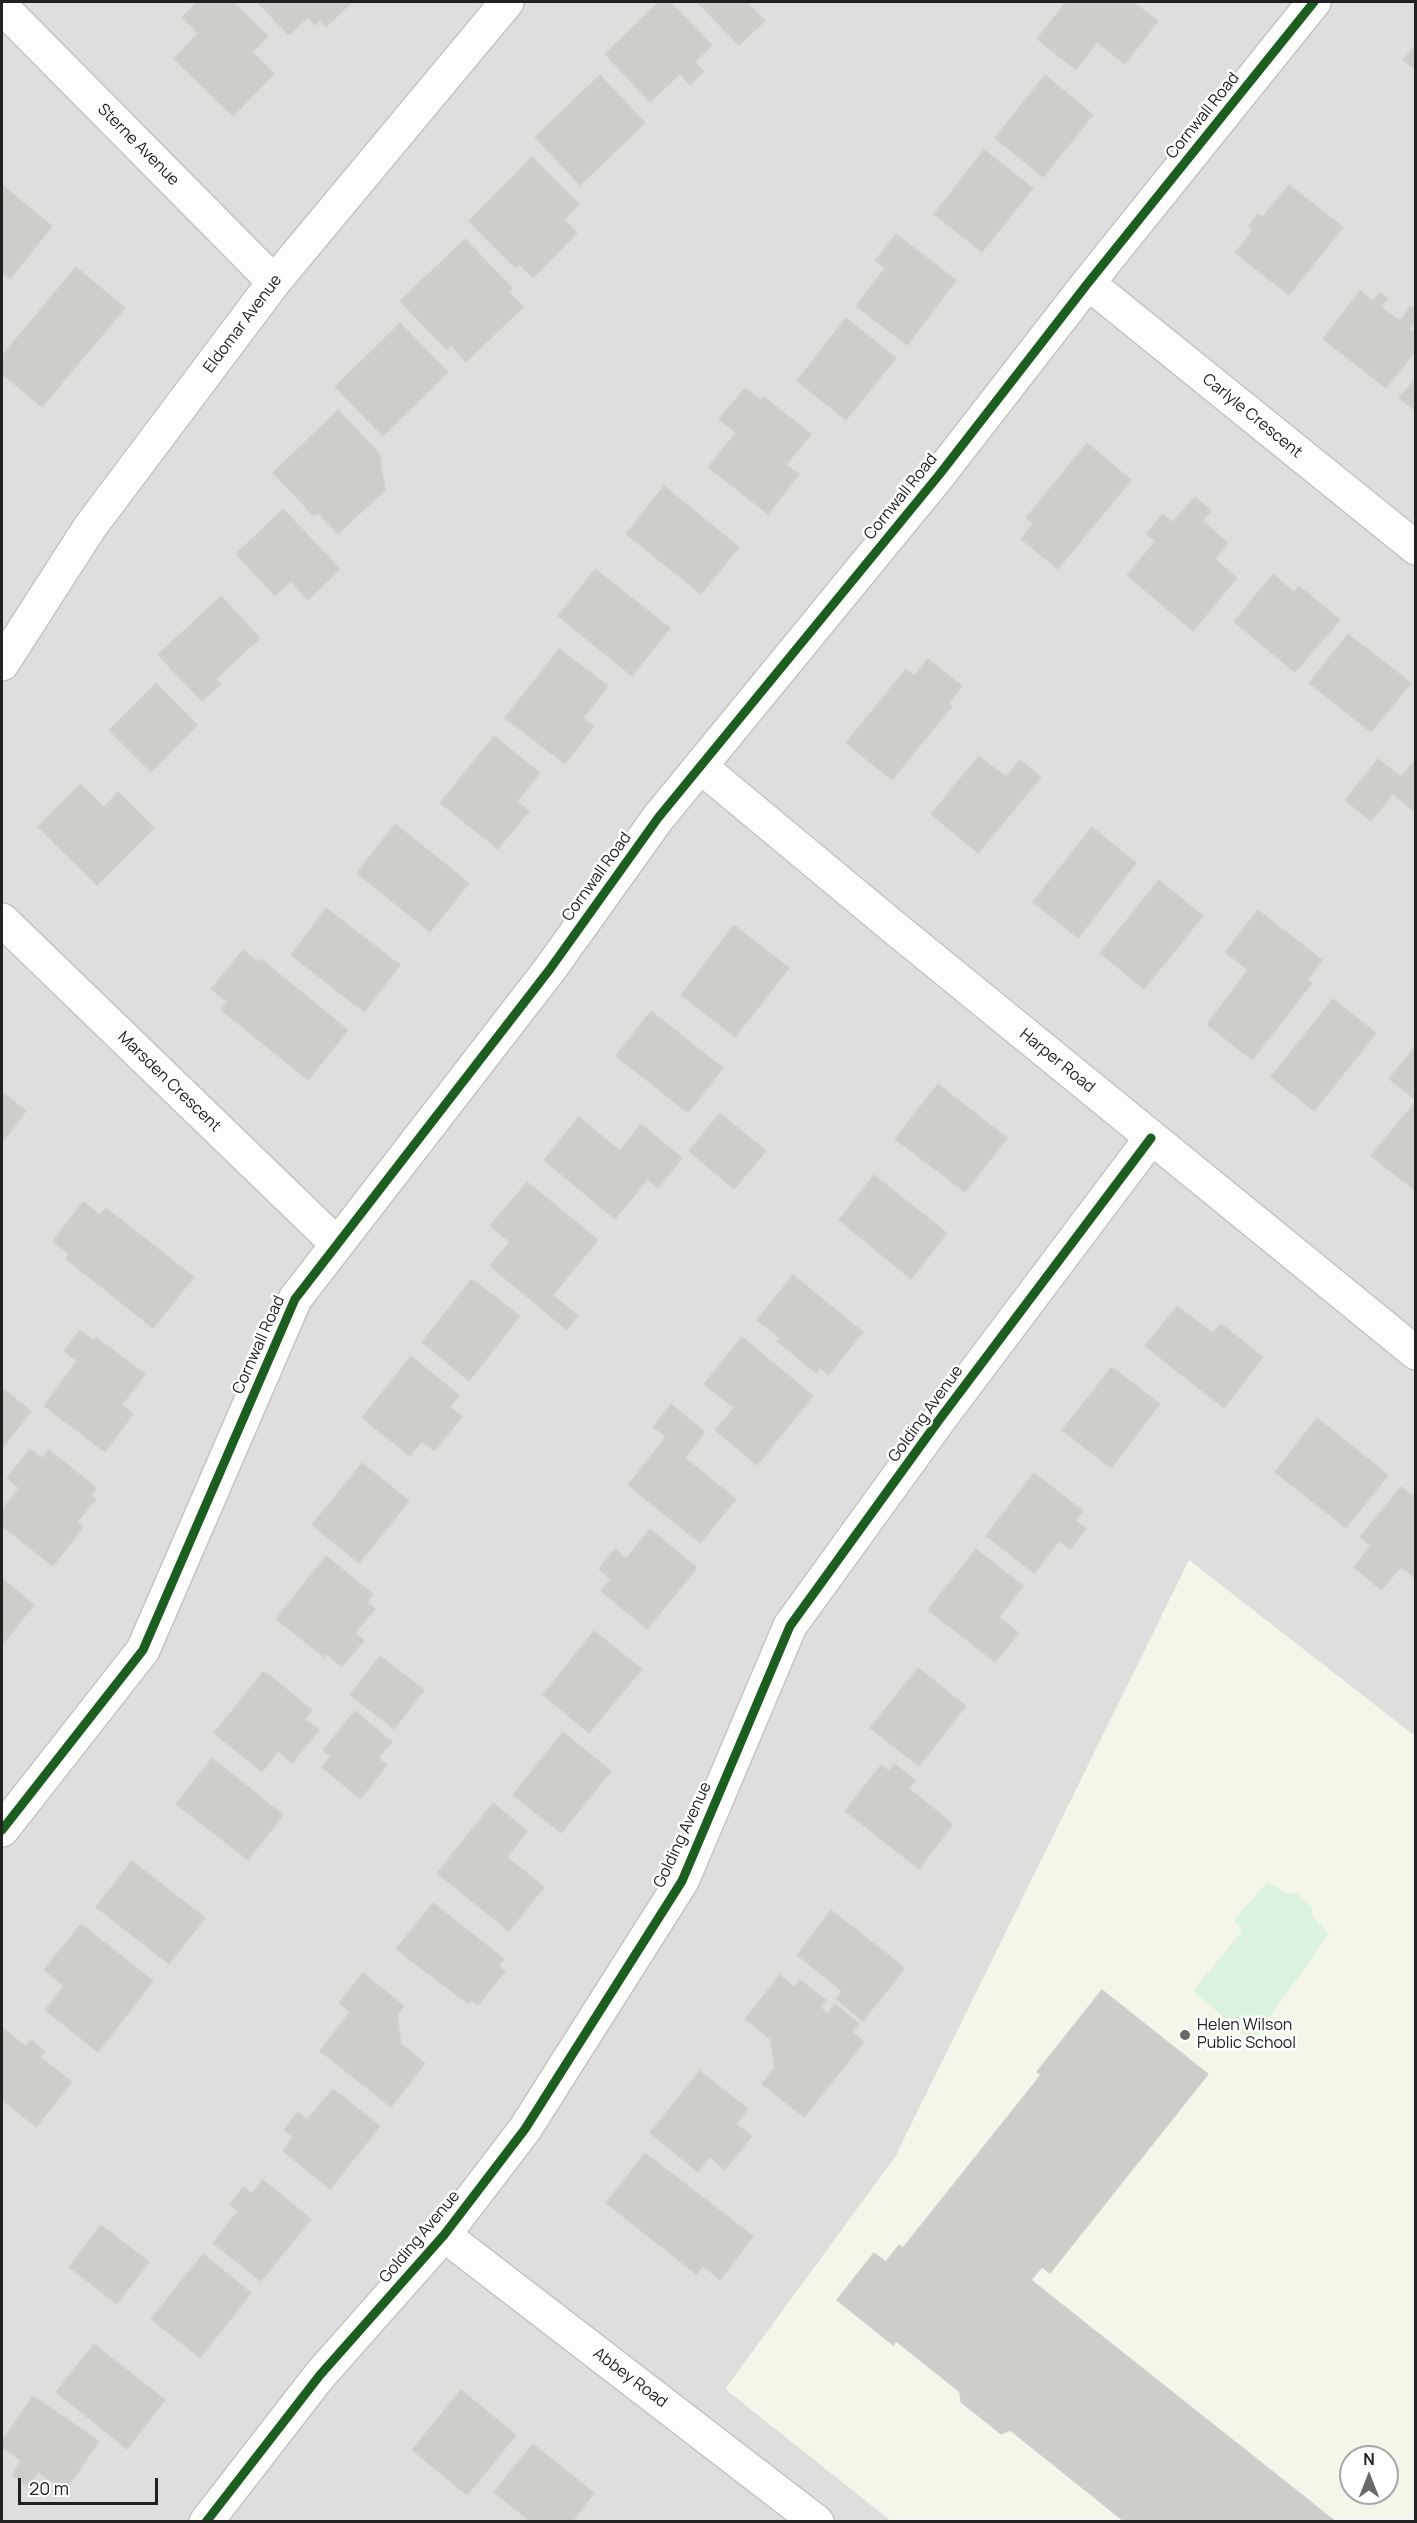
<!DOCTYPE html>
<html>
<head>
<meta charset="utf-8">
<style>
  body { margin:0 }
  #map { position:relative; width:1417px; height:2523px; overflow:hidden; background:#efefeb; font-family:Manrope,sans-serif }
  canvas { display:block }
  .frame { position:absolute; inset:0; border:3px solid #212121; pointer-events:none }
  .north { position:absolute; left:1339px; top:2445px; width:60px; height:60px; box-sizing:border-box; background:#fff; border:2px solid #a6a6a6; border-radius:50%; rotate:0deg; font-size:16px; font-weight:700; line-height:24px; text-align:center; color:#212121 }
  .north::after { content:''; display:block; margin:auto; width:21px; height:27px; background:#696968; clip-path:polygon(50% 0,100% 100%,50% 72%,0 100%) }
  .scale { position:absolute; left:18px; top:2478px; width:140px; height:27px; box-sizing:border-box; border:3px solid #212121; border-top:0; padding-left:8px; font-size:18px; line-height:21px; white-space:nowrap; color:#212121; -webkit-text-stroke:4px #fff; paint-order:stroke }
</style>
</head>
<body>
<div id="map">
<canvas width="1417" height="2523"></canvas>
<div class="frame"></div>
<div class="north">N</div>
<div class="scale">20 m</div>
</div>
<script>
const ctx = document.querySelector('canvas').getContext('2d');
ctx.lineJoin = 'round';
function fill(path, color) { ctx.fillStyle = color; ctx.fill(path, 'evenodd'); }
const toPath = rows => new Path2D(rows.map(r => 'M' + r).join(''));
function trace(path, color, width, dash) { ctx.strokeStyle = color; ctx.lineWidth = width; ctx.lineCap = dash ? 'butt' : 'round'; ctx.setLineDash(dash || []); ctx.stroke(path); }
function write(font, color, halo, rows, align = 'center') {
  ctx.font = font + ' Manrope,sans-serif'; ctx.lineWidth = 5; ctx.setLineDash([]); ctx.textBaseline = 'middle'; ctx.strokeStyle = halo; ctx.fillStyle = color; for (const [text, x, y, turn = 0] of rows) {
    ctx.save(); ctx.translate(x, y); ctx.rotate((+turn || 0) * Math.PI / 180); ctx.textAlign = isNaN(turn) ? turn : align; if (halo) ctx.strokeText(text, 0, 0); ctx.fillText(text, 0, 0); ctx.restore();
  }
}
fill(toPath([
  [2,2,1415,2,1415,2521,2,2522],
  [1351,2457,1387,2457,1387,2493,1351,2493]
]), '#dededc');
fill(toPath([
  [1189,1560,1415,1736,1415,2521,891,2521,725,2389,895,2157],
  [1351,2457,1387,2457,1387,2493,1351,2493]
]), '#f3f6e9');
fill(toPath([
  [1267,1882,1288,1894,1296,1893,1312,1907,1312,1916,1329,1934,1252,2041,1193,1991,1242,1931,1234,1920]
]), '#dcf2e1');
const building = toPath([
  [197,2,233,2,268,36,252,52,274,74,233,116,174,59,198,33,182,17,197,2],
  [257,2,352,2,326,27,320,20,315,25,308,17,289,35,257,2],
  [659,2,670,2,712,45,695,62,704,71,690,85,680,74,650,102,605,54,659,2],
  [697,2,752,2,749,5,765,21,739,45,697,2],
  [1066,2,1133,2,1158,21,1125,64,1097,42,1076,70,1037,39,1066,2],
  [1416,45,1416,70,1403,60,1416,45],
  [600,75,645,123,580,185,535,137,600,75],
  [1045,75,1093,115,1043,177,995,138,1045,75],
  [984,150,1033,188,982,252,934,214,984,150],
  [532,157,579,204,564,220,577,233,533,278,519,264,516,268,469,221,532,157],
  [2,185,52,226,10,279,2,273,2,185],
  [1289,185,1343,227,1289,295,1235,253,1253,230,1249,226,1258,214,1263,217,1289,185],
  [896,234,956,280,907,345,856,306,885,268,875,261,896,234],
  [465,239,512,288,508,291,523,307,466,362,451,345,447,350,400,301,465,239],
  [76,267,125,308,42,407,2,374,2,356,76,267],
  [1360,291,1373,301,1380,293,1388,298,1381,307,1400,321,1411,306,1416,310,1416,322,1409,329,1416,334,1416,350,1386,388,1323,339,1360,291],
  [846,318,896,358,846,420,797,381,846,318],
  [400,323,448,372,383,436,335,387,400,323],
  [1416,378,1416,411,1399,398,1416,378],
  [745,388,761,400,764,397,811,434,786,465,799,474,768,514,708,467,736,433,719,419,745,388],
  [338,410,379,453,385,490,338,534,318,513,314,516,273,473,338,410],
  [1087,443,1131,480,1058,569,1021,539,1033,524,1026,518,1087,443],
  [664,486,739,547,701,594,626,534,664,486],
  [1195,497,1211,511,1202,521,1228,543,1215,559,1237,578,1193,631,1127,575,1156,541,1146,534,1163,514,1172,522,1195,497],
  [283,509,340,569,308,600,291,581,275,596,236,554,283,509],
  [595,569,670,628,632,676,558,616,595,569],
  [1273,574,1294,592,1299,586,1340,620,1295,672,1234,622,1273,574],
  [221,596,260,638,216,679,221,684,202,701,158,655,221,596],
  [1348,634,1411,683,1371,732,1309,683,1348,634],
  [559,649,608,686,583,718,594,726,565,764,505,718,559,649],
  [928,659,962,686,948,704,952,706,892,780,846,743,906,669,914,676,928,659],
  [156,683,197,725,151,772,109,730,156,683],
  [494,736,540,773,517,801,529,811,498,849,440,803,494,736],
  [979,756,1006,777,1020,760,1041,777,978,853,931,814,979,756],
  [1378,759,1401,777,1416,759,1416,813,1393,794,1371,821,1345,800,1378,759],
  [80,784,104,807,118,792,154,828,97,885,38,827,80,784],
  [395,824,469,883,430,932,357,873,395,824],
  [1092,827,1136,863,1078,938,1033,902,1092,827],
  [1159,880,1203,916,1144,989,1100,953,1159,880],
  [326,908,400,965,364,1012,291,955,326,908],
  [1258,910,1322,960,1308,979,1312,983,1252,1060,1207,1024,1248,970,1225,952,1258,910],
  [734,925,789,968,735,1037,681,995,734,925],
  [243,950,258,962,261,959,348,1030,308,1080,221,1010,227,1002,211,989,243,950],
  [1333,999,1376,1033,1314,1111,1271,1077,1333,999],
  [651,1011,723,1068,688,1113,616,1056,651,1011],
  [1416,1045,1416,1100,1389,1079,1416,1045],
  [938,1084,1007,1138,965,1192,895,1139,938,1084],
  [2,1092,26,1111,2,1143,2,1092],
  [1416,1101,1416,1191,1371,1156,1416,1101],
  [720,1113,766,1151,734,1189,689,1151,720,1113],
  [579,1117,620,1151,641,1124,682,1158,658,1188,648,1179,615,1219,544,1160,579,1117],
  [874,1175,947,1233,911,1279,839,1220,874,1175],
  [527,1182,598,1240,553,1295,578,1316,567,1330,490,1266,510,1242,490,1226,527,1182],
  [83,1202,100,1215,106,1208,194,1277,153,1328,66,1259,69,1254,53,1241,83,1202],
  [793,1275,863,1332,828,1375,820,1368,816,1373,777,1341,780,1338,757,1320,793,1275],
  [472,1279,520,1316,469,1381,422,1342,472,1279],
  [1177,1306,1213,1333,1221,1324,1263,1357,1224,1408,1145,1346,1177,1306],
  [80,1330,94,1341,96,1337,145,1374,122,1405,133,1414,105,1452,44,1406,77,1361,64,1351,80,1330],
  [742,1337,813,1396,757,1465,715,1430,734,1408,704,1384,742,1337],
  [411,1356,459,1395,450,1407,462,1417,434,1451,422,1441,410,1456,362,1418,411,1356],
  [1112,1367,1160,1404,1111,1468,1062,1430,1112,1367],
  [2,1388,31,1411,2,1449,2,1388],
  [671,1404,705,1432,685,1458,736,1499,700,1543,628,1485,666,1437,653,1427,671,1404],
  [1317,1418,1388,1475,1346,1528,1275,1472,1317,1418],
  [30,1449,42,1458,49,1450,97,1488,91,1495,96,1499,77,1522,83,1527,53,1566,2,1526,2,1510,19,1488,7,1478,30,1449],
  [362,1463,409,1501,359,1563,312,1525,362,1463],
  [1034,1473,1083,1511,1075,1520,1086,1529,1070,1549,1059,1541,1034,1573,986,1536,1034,1473],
  [1401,1487,1416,1499,1416,1579,1401,1567,1381,1590,1354,1567,1371,1546,1360,1537,1401,1487],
  [650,1529,697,1568,647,1629,601,1591,611,1579,599,1569,615,1549,626,1559,650,1529],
  [976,1549,1023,1586,999,1617,1019,1633,995,1662,928,1610,976,1549],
  [326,1556,373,1594,367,1602,375,1609,355,1633,364,1640,342,1667,326,1654,324,1657,276,1619,326,1556],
  [2,1578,34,1605,2,1645,2,1578],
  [594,1631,642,1669,589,1733,543,1695,594,1631],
  [380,1656,424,1690,394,1729,350,1695,380,1656],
  [918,1668,966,1706,919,1766,870,1728,918,1668],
  [264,1671,312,1710,305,1719,319,1730,292,1763,278,1751,262,1772,214,1733,264,1671],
  [355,1711,392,1742,378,1758,387,1765,360,1799,322,1767,331,1756,323,1750,355,1711],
  [563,1732,611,1771,561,1833,513,1795,563,1732],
  [212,1758,283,1815,248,1860,176,1804,212,1758],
  [895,1764,915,1780,909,1789,953,1824,919,1869,845,1811,881,1765,889,1771,895,1764],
  [493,1803,527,1831,507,1857,544,1887,509,1931,437,1873,493,1803],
  [132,1861,205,1918,169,1964,96,1907,132,1861],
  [433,1903,504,1959,499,1966,505,1971,478,2005,471,2000,468,2004,396,1949,433,1903],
  [831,1910,905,1968,863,2021,836,1999,842,1991,797,1955,831,1910],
  [81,1924,153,1981,98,2052,45,2010,64,1986,44,1970,81,1924],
  [363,1973,404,2006,397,2015,401,2044,425,2063,391,2107,320,2051,350,2012,339,2003,363,1973],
  [780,1975,794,1987,800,1980,826,2000,820,2007,828,2014,835,2004,859,2024,852,2032,864,2042,804,2117,762,2084,775,2068,770,2039,745,2019,780,1975],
  [1102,1990,1208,2074,1050,2273,1042,2267,1031,2280,1336,2522,1125,2522,1010,2430,1001,2434,961,2402,960,2392,896,2341,893,2345,837,2300,874,2253,886,2262,899,2245,903,2248,1041,2075,1037,2072,1102,1990],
  [2,2027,26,2047,31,2040,45,2051,40,2057,72,2082,36,2127,2,2100,2,2027],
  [700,2071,748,2109,736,2124,752,2136,725,2170,710,2157,698,2172,650,2133,700,2071],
  [333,2089,380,2126,330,2189,283,2151,293,2137,284,2130,298,2112,307,2120,333,2089],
  [645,2153,753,2236,720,2280,703,2266,696,2274,606,2203,645,2153],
  [263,2180,311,2219,261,2281,213,2243,238,2211,230,2204,243,2187,252,2193,263,2180],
  [101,2225,149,2262,117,2304,69,2267,101,2225],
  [203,2254,251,2293,200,2358,151,2319,203,2254],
  [94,2344,165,2400,127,2449,56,2392,94,2344],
  [461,2390,516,2435,467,2495,412,2450,461,2390],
  [33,2396,99,2441,65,2491,38,2472,28,2487,12,2475,21,2461,2,2447,2,2441,33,2396],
  [533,2444,594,2493,572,2522,531,2522,494,2492,533,2444]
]);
fill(building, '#cecdca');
trace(building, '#d2d1cd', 1.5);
const street = toPath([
  [2,7,274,282],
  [1088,283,1416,548],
  [2,664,90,527,274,282,507,2],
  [701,767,891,925,1416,1353],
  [2,920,337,1244],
  [2,1830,143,1650,295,1299,550,969,658,818,939,475,1088,283,1314,2],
  [444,2235,817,2522],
  [206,2522,320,2375,444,2235,525,2129,682,1881,790,1626,939,1420,1151,1138]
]);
trace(street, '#c5c5c3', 36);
trace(street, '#fdfdfc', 33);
trace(toPath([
  [2,1830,143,1650,295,1299,550,969,658,818,939,475,1088,283,1314,2],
  [206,2522,320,2375,444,2235,525,2129,682,1881,790,1626,939,1420,1151,1138]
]), '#1b5e20', 9);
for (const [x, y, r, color] of [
  [1185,2035,6,"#696968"]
]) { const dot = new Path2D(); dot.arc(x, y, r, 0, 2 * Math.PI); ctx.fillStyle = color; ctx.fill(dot); trace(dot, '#fff', 2); }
write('16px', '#212121', '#fff', [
  ["Cornwall Road",1203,116,-51],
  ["Sterne Avenue",138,145,45],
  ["Eldomar Avenue",243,324,-53],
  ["Carlyle Crescent",1252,416,39],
  ["Cornwall Road",901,497,-51],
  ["Cornwall Road",597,877,-54],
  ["Harper Road",1057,1061,39],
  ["Marsden Crescent",169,1082,44],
  ["Cornwall Road",259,1345,-66],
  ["Golding Avenue",926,1414,-54],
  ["Golding Avenue",683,1835,-65],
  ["Golding Avenue",420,2237,-50],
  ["Abbey Road",630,2378,37]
]);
write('16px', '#212121', '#fff', [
  ["Helen Wilson",1197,2026],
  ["Public School",1197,2044]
], 'left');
</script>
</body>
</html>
